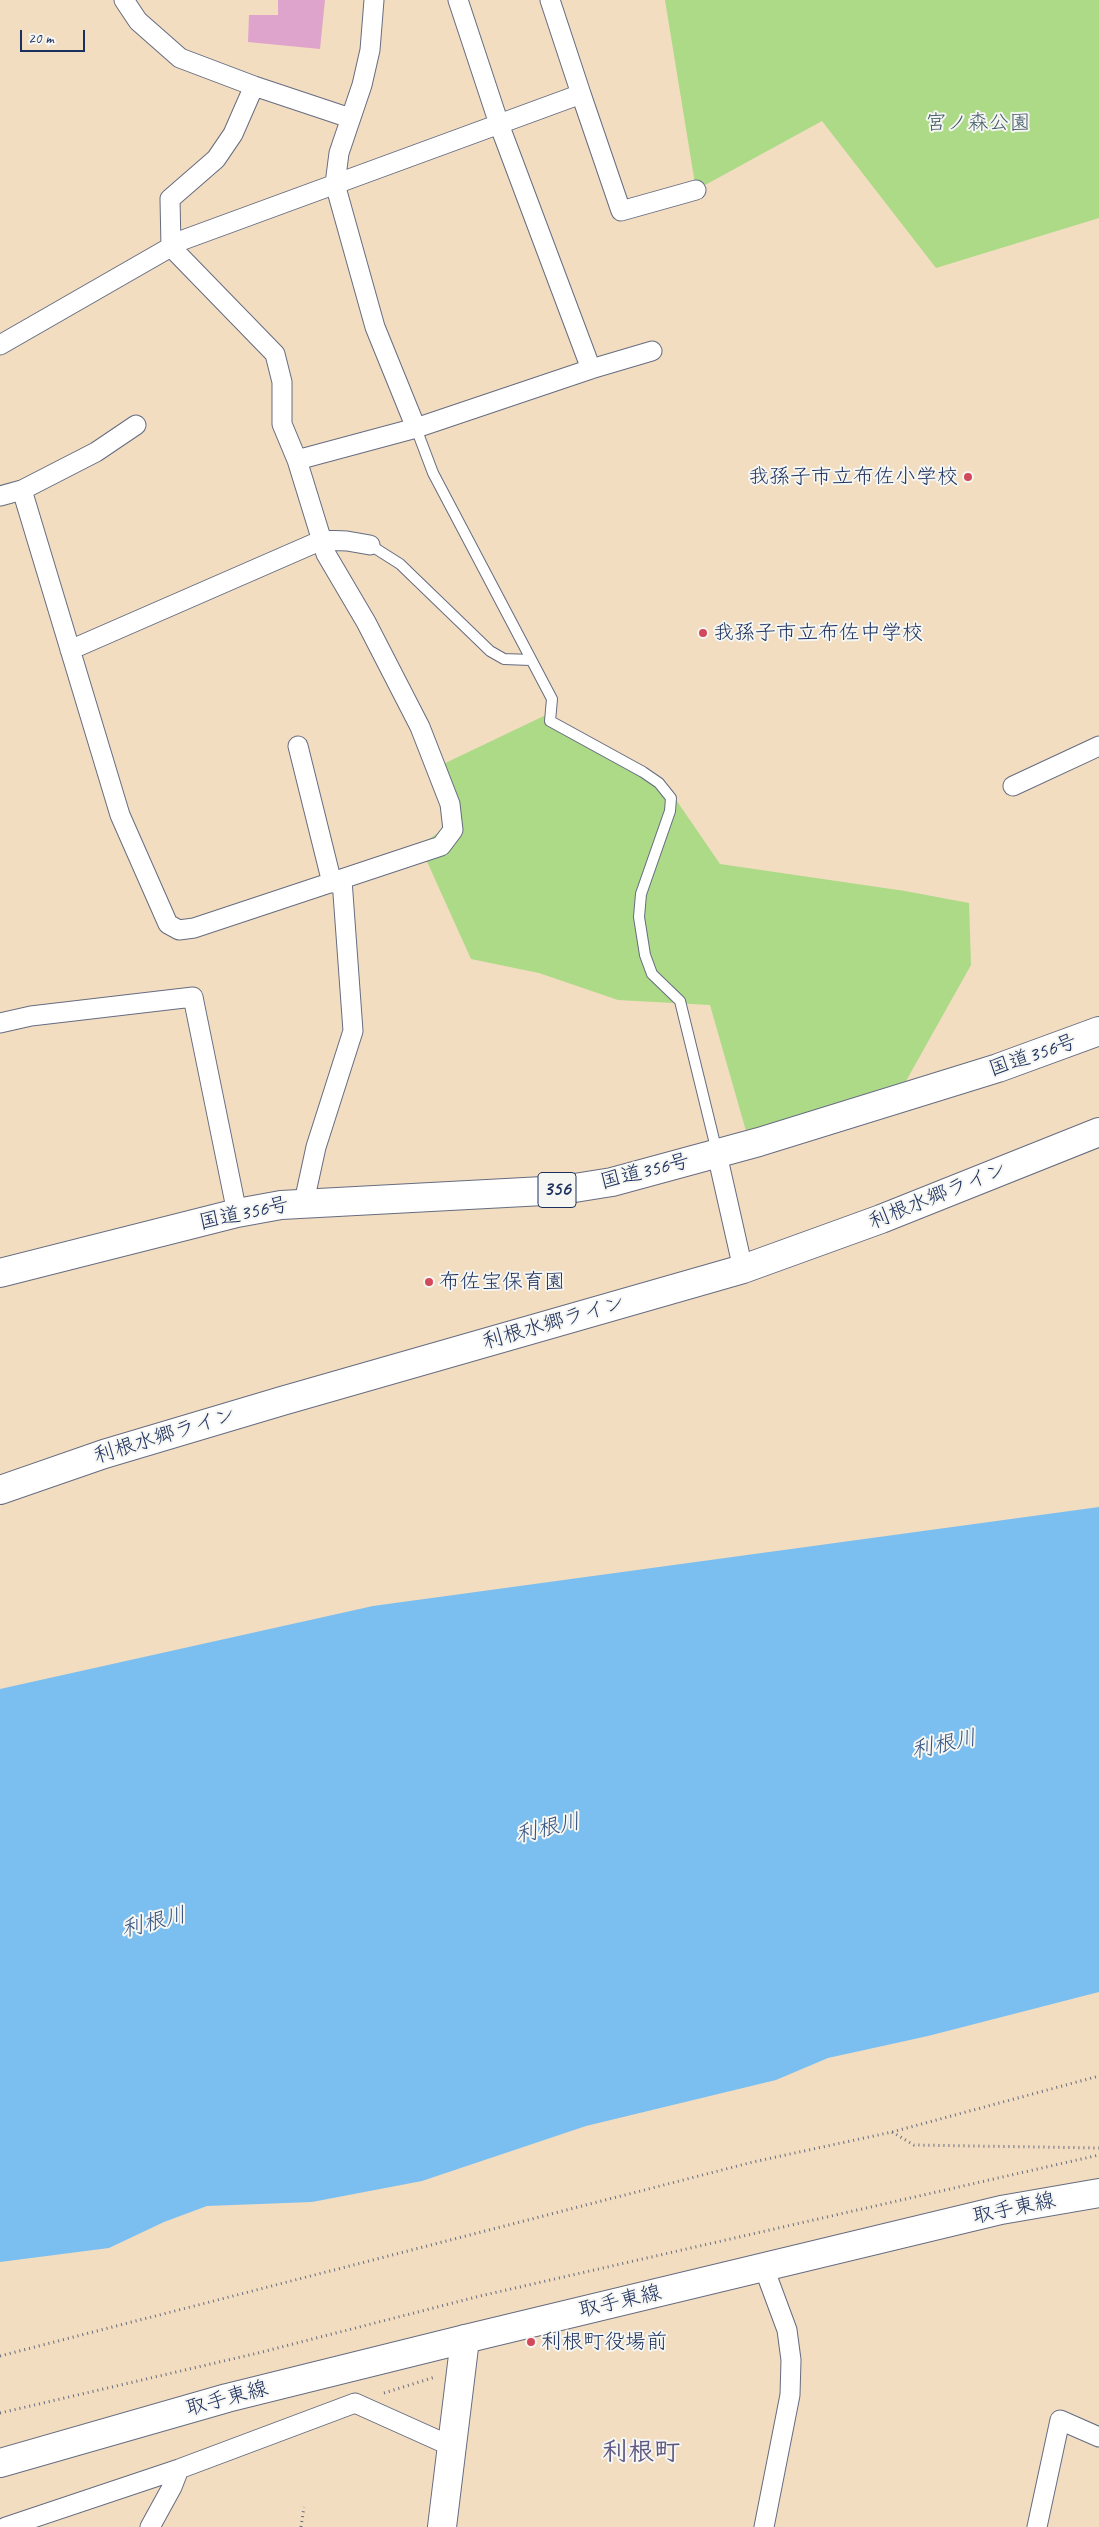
<!DOCTYPE html>
<html>
<head>
<meta charset="utf-8">
<style>
  body { margin:0 }
  #map { position:relative; width:1099px; height:2527px; overflow:hidden; background:#f2ddc0; font-family:Caveat,sans-serif }
  canvas { display:block }
  .scale { position:absolute; left:20px; top:30px; width:65px; height:22px; box-sizing:border-box; border:2px solid #1b2f5e; border-top:0; padding-left:6px; font-size:15px; line-height:18px; white-space:nowrap; color:#1b2f5e; -webkit-text-stroke:4px #f6f6f2; paint-order:stroke }
</style>
</head>
<body>
<div id="map">
<canvas width="1099" height="2527"></canvas>
<div class="scale">20 m</div>
</div>
<script>
const ctx = document.querySelector('canvas').getContext('2d');
ctx.lineJoin = 'round';
function fill(path, color) { ctx.fillStyle = color; ctx.fill(path, 'evenodd'); }
const toPath = rows => new Path2D(rows.map(r => 'M' + r).join(''));
function trace(path, color, width, dash) { ctx.strokeStyle = color; ctx.lineWidth = width; ctx.lineCap = dash ? 'butt' : 'round'; ctx.setLineDash(dash || []); ctx.stroke(path); }
function write(font, color, halo, rows, align = 'center') {
  ctx.font = font + ' Caveat,"Klee One",sans-serif'; ctx.lineWidth = 4; ctx.setLineDash([]); ctx.textBaseline = 'middle'; ctx.strokeStyle = halo; ctx.fillStyle = color; for (const [text, x, y, turn = 0] of rows) {
    ctx.save(); ctx.translate(x, y); ctx.rotate((+turn || 0) * Math.PI / 180); ctx.textAlign = isNaN(turn) ? turn : align; if (halo) ctx.strokeText(text, 0, 0); ctx.fillText(text, 0, 0); ctx.restore();
  }
}
fill(toPath([
  [665,0,1099,0,1099,218,936,268,822,121,696,190],
  [548,714,670,791,720,864,905,891,969,903,971,965,906,1081,746,1131,710,1005,618,1000,539,973,471,959,420,846,451,823,437,767]
]), '#acda87');
fill(toPath([
  [1099,1507,1099,1992,928,2036,828,2058,776,2080,586,2126,422,2181,312,2202,207,2206,164,2222,109,2248,0,2262,0,1689,373,1606]
]), '#7bbff1');
fill(toPath([
  [278,0,325,0,320,49,248,42,249,15,278,15]
]), '#dea4cb');
const lane = toPath([
  [416,428,433,473,552,699,550,721,643,772,659,783,671,798,670,811,641,894,639,917,645,955,652,974,680,1001,717,1152],
  [370,545,400,564,490,651,504,659,531,660]
]);
const street = toPath([
  [124,0,138,21,180,58,254,86,350,118],
  [374,0,370,50,362,85,339,153,335,184,375,327,416,428],
  [458,0,499,124,591,369],
  [550,0,581,94],
  [254,86,233,134,216,159,170,199,171,247,275,354,282,382,282,424,297,460],
  [0,345,183,240,581,94,621,211,696,190],
  [22,490,120,815,168,924,179,930,194,928,441,846,453,830,450,804,420,727,366,622,326,554,297,460,416,428,591,369,652,351],
  [0,496,22,490,96,452,136,425],
  [70,650,322,540,347,541,370,545],
  [298,746,332,883],
  [1013,786,1099,746],
  [0,1023,31,1016,193,997,237,1213],
  [717,1154,743,1269],
  [304,1202,316,1147,353,1031,342,880],
  [764,2268,787,2330,791,2360,790,2395,764,2527],
  [6,2527,179,2469,355,2403,453,2447],
  [150,2527,172,2487,179,2469],
  [1037,2527,1060,2420,1099,2437]
]);
const secondary = toPath([
  [0,1490,104,1454,282,1401,743,1269,881,1219,1099,1132],
  [442,2527,465,2339]
]);
const primary = toPath([
  [0,2463,227,2398,465,2339,1001,2210,1099,2193]
]);
const highway = toPath([
  [0,1273,237,1213,281,1205,562,1190,612,1182,759,1142,998,1068,1099,1031]
]);
trace(lane, '#666c80', 12);
trace(street, '#666c80', 21);
trace(secondary, '#666c80', 30);
trace(primary, '#666c80', 30);
trace(highway, '#666c80', 30);
trace(toPath([
  [892,2132,914,2145,1099,2148],
  [0,2356,753,2162,892,2132,1099,2076],
  [384,2393,435,2377],
  [0,2413,258,2353,480,2296,1099,2155],
  [301,2527,304,2507]
]), '#666c80', 3, [1, 4]);
trace(lane, '#fff', 10);
trace(street, '#fff', 19);
trace(secondary, '#fff', 28);
trace(primary, '#fff', 28);
trace(highway, '#fff', 28);
for (const [x, y, r, color] of [
  [968,477,5,"#d1495b"],
  [703,633,5,"#d1495b"],
  [429,1282,5,"#d1495b"],
  [531,2342,5,"#d1495b"]
]) { const dot = new Path2D(); dot.arc(x, y, r, 0, 2 * Math.PI); ctx.fillStyle = color; ctx.fill(dot); trace(dot, '#f6f6f2', 2); }
for (const [x, y, w] of [
  [557,1190,38]
]) { const box = new Path2D(); box.roundRect(x - w / 2, y - 17.5, w, 35, 4); ctx.fillStyle = '#f6f6f2'; ctx.fill(box); trace(box, '#1b2f5e', 1); }
write('bold 20px', '#1b2f5e', null, [
  ["356",557,1190]
]);
write('21px', '#3f5a68', '#f6f6f2', [
  ["宮ノ森公園",978,123]
]);
write('21px', '#1b2f5e', '#f6f6f2', [
  ["我孫子市立布佐小学校",958,477,"right"],
  ["我孫子市立布佐中学校",713,633],
  ["布佐宝保育園",439,1282],
  ["利根町役場前",541,2342]
], 'left');
write('21px', '#1b2f5e', '#f6f6f2', [
  ["国道356号",1033,1056,-19],
  ["国道356号",645,1172,-14],
  ["利根水郷ライン",938,1196,-22],
  ["国道356号",244,1214,-12],
  ["利根水郷ライン",554,1323,-16],
  ["利根水郷ライン",165,1436,-17],
  ["取手東線",1014,2209,-12],
  ["取手東線",620,2302,-13],
  ["取手東線",227,2399,-15]
]);
write('italic 22px', '#335383', '#f6f6f2', [
  ["利根川",944,1745,-12],
  ["利根川",548,1829,-13],
  ["利根川",154,1923,-14]
]);
write('bold 26px', '#5f5884', '#f6f6f2', [
  ["利根町",641,2453]
]);
</script>
</body>
</html>
